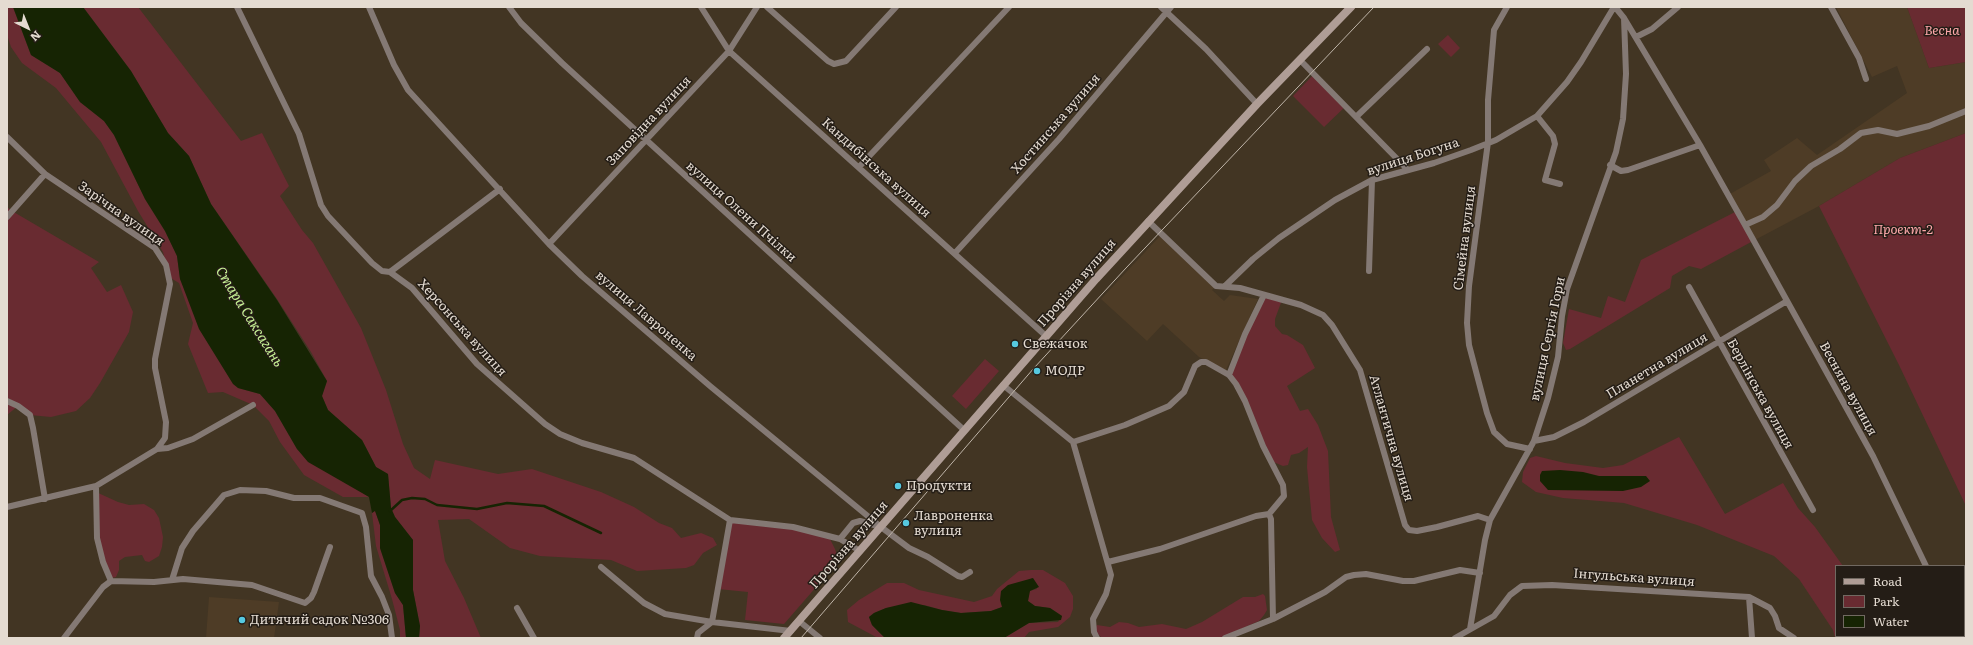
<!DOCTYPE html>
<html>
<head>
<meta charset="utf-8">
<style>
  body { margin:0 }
  #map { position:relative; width:1973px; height:645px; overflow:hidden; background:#423523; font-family:Literata,serif }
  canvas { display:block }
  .frame { position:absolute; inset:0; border:8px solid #e4dbd1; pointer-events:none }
  .legend { position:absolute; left:1835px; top:565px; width:130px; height:72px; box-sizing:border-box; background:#241d16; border:1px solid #716961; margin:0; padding:5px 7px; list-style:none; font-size:12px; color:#e4dbd1 }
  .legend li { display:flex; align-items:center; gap:8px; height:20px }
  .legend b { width:20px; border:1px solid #716961 }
  .north { position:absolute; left:8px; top:8px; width:40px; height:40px; -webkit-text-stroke:3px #241d16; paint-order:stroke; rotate:137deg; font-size:11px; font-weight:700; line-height:16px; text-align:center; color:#e4dbd1 }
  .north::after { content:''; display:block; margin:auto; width:14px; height:18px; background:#e4dbd1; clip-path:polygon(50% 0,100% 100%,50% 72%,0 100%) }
</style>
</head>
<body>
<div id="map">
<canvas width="1973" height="645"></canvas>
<div class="frame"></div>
<ul class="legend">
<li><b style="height:5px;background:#af9d96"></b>Road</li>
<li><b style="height:11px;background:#692b31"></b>Park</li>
<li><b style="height:11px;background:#162403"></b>Water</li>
</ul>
<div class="north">N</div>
</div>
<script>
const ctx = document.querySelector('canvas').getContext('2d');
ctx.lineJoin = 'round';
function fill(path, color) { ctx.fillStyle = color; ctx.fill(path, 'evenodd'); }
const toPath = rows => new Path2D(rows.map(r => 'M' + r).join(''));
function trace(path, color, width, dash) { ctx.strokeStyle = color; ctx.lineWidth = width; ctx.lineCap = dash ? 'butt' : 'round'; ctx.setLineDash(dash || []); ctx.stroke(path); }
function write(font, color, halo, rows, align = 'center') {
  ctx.font = font + ' Literata,serif'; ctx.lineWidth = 3; ctx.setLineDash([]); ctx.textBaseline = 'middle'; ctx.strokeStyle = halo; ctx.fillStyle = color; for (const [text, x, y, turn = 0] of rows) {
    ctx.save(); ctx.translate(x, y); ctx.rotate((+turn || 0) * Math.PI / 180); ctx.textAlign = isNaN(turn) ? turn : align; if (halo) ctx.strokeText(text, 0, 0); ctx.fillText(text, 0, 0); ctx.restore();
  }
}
fill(toPath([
  [1836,7,1907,7,1929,68,1966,62,1966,133,1900,158,1819,206,1753,241,1728,195,1771,171,1764,160,1797,138,1817,155,1907,93,1897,66,1872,77],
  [1162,234,1216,286,1212,290,1224,301,1230,295,1258,299,1226,370,1199,357,1163,324,1147,341,1101,299],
  [209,597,279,602,274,638,206,638]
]), '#4e3c26');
fill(toPath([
  [7,7,13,7,31,55,60,73,80,102,104,121,114,135,145,199,165,231,177,256,180,279,238,388,260,394,275,411,297,449,369,497,343,497,304,475,280,442,269,421,253,405,223,392,208,393,188,344,193,323,179,283,169,277,163,252,138,211,101,142,56,88,22,63,11,47,7,35],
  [83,7,138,7,241,141,262,133,289,186,280,196,302,230,313,243,361,328,386,390,403,444,414,468,430,479,435,460,498,474,532,469,601,492,634,507,659,523,672,528,681,538,701,533,713,538,717,545,703,553,694,565,686,568,637,571,611,560,540,556,510,548,469,519,438,520,445,561,464,598,481,638,419,638,420,626,413,590,413,540,395,517,391,508,388,474,376,467,362,440,328,410,322,396,327,381,311,352,277,299,211,204,189,156,168,133,131,71],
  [1907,7,1966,7,1966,62,1929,68],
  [1448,35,1460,48,1451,57,1438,44],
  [1314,74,1346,106,1324,127,1293,96],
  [1966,133,1966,506,1899,365,1819,206,1900,158],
  [7,207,12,211,99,262,91,268,107,292,121,285,133,312,129,332,100,383,90,398,76,411,51,417,30,415,18,406,7,415],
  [1737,211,1753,241,1701,269,1689,266,1672,276,1670,288,1570,349,1566,350,1563,343,1569,309,1601,318,1608,296,1625,302,1641,260],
  [1264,295,1282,300,1275,319,1275,326,1282,334,1287,335,1303,345,1315,368,1287,386,1300,411,1308,409,1318,425,1328,451,1331,517,1340,550,1335,552,1322,538,1312,520,1307,467,1308,447,1299,453,1291,455,1288,465,1283,466,1271,461,1229,375],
  [985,359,999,371,966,409,952,396],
  [1679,437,1725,514,1783,483,1798,508,1815,527,1843,566,1836,566,1836,636,1939,636,1946,638,1835,638,1833,630,1799,579,1774,556,1697,525,1624,503,1563,498,1536,492,1522,482,1523,472,1530,458,1536,456,1565,463,1603,468,1623,465],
  [96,492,118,502,129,505,144,504,154,510,159,518,163,537,162,547,159,556,149,562,145,561,142,555,125,557,119,561,119,570,116,577,112,578,99,546],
  [375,510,380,525,380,548,395,593,403,605,406,638,400,638,400,630,392,599,376,546,372,513],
  [730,520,793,527,829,537,835,549,838,558,837,563,784,624,745,620,748,592,718,589],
  [1031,570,1043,570,1065,583,1073,596,1073,609,1070,617,1058,627,1029,632,1024,638,1004,638,1029,623,1058,622,1062,616,1050,608,1035,606,1028,601,1029,591,1037,589,1032,578,1002,607,991,611,961,613,942,610,924,605,886,608,874,613,869,617,872,625,885,638,878,638,848,622,847,610,859,600,887,583,904,583,919,590,974,602,992,596,997,589,1019,571],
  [1263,594,1265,596,1267,610,1264,615,1259,621,1220,638,1102,638,1097,633,1095,627,1097,625,1110,627,1119,622,1128,623,1139,627,1162,624,1186,629,1202,622,1243,597,1255,597]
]), '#692b31');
fill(toPath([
  [13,7,83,7,131,71,168,133,189,156,211,204,277,300,327,381,322,396,328,410,362,440,376,467,388,474,391,508,395,517,413,540,413,590,420,626,419,638,406,638,403,605,395,593,380,548,380,525,375,511,372,513,369,497,308,462,297,449,275,411,260,394,238,388,233,384,199,329,180,279,177,256,165,231,145,199,114,135,104,121,80,102,60,73,31,55],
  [1560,470,1583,472,1599,476,1646,476,1650,481,1641,487,1623,491,1548,490,1540,481,1540,475,1542,471],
  [1033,578,1039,587,1030,591,1028,601,1035,606,1050,608,1062,616,1061,620,1029,623,1004,638,885,638,872,625,869,617,874,613,886,608,911,602,942,610,961,613,991,611,1002,607,1000,600,1001,591,1008,585]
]), '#162403');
trace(toPath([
  [390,511,402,500,412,498,425,499,437,505,477,509,507,503,544,506,601,533]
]), '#162403', 2.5);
trace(toPath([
  [237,7,299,134,321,205,328,216,372,263,382,271,390,272,412,288,477,364,545,424,560,434,582,443,634,458,730,520,793,527,840,539,853,523,860,521,881,527],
  [369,7,394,65,408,90,549,244,582,276,710,386,881,527,909,548,928,557,958,576,962,577,970,572],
  [509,7,521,23,562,63,964,430],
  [701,7,729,51,1046,336],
  [767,7,828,61,834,64,846,61,896,7],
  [1161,7,1206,49,1257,104],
  [1507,7,1494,30,1488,100,1488,142,1469,286,1467,323,1469,345,1487,413,1494,432,1507,444,1530,449],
  [1831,7,1859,58,1866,79],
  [1624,18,1700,145,1745,225,1873,456,1926,566],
  [1636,37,1652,29,1678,7],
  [1300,60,1408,170],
  [1537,116,1553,136,1555,144,1545,180,1560,184],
  [1356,117,1427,49],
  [7,137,45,174,155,248,166,265,170,284,155,359,155,368,166,422,165,438,157,449,96,486,7,507],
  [1610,165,1621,171,1628,170,1700,145],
  [859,167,1009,7],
  [7,217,45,174],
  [1148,221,1216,286,1240,288,1301,305,1323,315,1332,325,1360,370,1405,525,1409,530,1417,531,1437,527,1478,516,1490,520],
  [1745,225,1763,217,1777,205,1795,181,1811,166,1840,149,1861,133,1878,130,1897,134,1929,126,1966,111],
  [549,244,729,51,757,7],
  [955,253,1059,139,1171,7],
  [1369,271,1372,180],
  [390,272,500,189],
  [1225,286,1253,259,1279,238,1335,200,1372,180,1434,163,1471,150,1496,140,1537,116,1567,82,1581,62,1614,7],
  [1689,287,1813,510],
  [1229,375,1245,334,1264,295],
  [1003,385,1073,442,1111,575,1106,594,1093,619,1094,632,1097,638],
  [7,401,18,406,30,415,33,428,45,499],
  [1534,441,1554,437,1584,422,1787,301],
  [1073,442,1125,425,1169,406,1184,392,1195,366,1201,362,1206,362,1229,375,1236,384,1245,401,1263,446,1283,485,1284,496,1269,514],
  [157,449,168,448,193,439,253,405],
  [96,486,97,538,103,562,111,581],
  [840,539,860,551],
  [1108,562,1160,549,1256,516,1269,514,1271,519,1273,619],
  [601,567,644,603,665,614,712,622,791,631],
  [172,580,182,548,193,531,224,495,240,490,266,491,294,498,320,498,362,513,366,527,371,576,382,597,389,615,392,638],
  [1749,597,1752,638],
  [517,608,534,638],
  [799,621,820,638],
  [1470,629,1485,540,1490,520,1534,441,1548,398,1558,357,1562,316,1567,289,1616,152,1623,119,1626,74,1624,18,1615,7],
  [1960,636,1961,638],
  [64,638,103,587,111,581,154,582,183,579,252,585,305,603,311,598,314,592,330,547],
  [697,638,698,633,712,622,730,520],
  [1225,638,1273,619,1325,592,1346,577,1354,575,1366,574,1403,581,1414,581,1460,570,1480,573],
  [1455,638,1494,616,1510,595,1522,586,1552,585,1749,597,1770,608,1775,616,1779,628,1794,638]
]), '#847974', 6);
trace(toPath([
  [784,638,1096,279,1257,104,1351,7]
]), '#af9d96', 8);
trace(toPath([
  [801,638,1034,368,1126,268,1374,7]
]), '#bfb5a9', 1);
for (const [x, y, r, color] of [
  [1015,344,4,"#56c9e0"],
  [1037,371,4,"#56c9e0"],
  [898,486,4,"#56c9e0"],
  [906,523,4,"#56c9e0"],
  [242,620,4,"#56c9e0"]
]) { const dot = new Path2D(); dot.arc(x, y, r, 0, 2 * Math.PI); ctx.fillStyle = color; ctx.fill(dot); trace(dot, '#241d16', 1.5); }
write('italic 13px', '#fea8ab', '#241d16', [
  ["Весна",1942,31],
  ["Проект-2",1903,230]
]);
write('13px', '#e4dbd1', '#241d16', [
  ["Заповідна вулиця",649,121,-47],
  ["Хостинська вулиця",1056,124,-49],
  ["вулиця Богуна",1413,157,-18],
  ["Кандибінська вулиця",876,168,42],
  ["вулиця Олени Пчілки",741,212,42],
  ["Зарічна вулиця",121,214,35],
  ["Сімейна вулиця",1465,238,-83],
  ["Прорізна вулиця",1077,283,-49],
  ["вулиця Лавроненка",646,316,41],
  ["Херсонська вулиця",462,328,48],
  ["вулиця Сергія Гори",1548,339,-78],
  ["Планетна вулиця",1657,366,-31],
  ["Весняна вулиця",1848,389,61],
  ["Берлінська вулиця",1760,394,61],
  ["Атлантична вулиця",1391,438,74],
  ["Прорізна вулиця",849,545,-49],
  ["Інгульська вулиця",1634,578,4]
]);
write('13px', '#e4dbd1', '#241d16', [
  ["Свежачок",1023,344],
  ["МОДР",1045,371],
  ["Продукти",906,486],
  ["Лавроненка",914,516],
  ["вулиця",914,531],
  ["Дитячий садок №306",250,620]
], 'left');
write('italic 14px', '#c8f396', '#241d16', [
  ["Стара Саксагань",249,317,58]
]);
</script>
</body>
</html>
